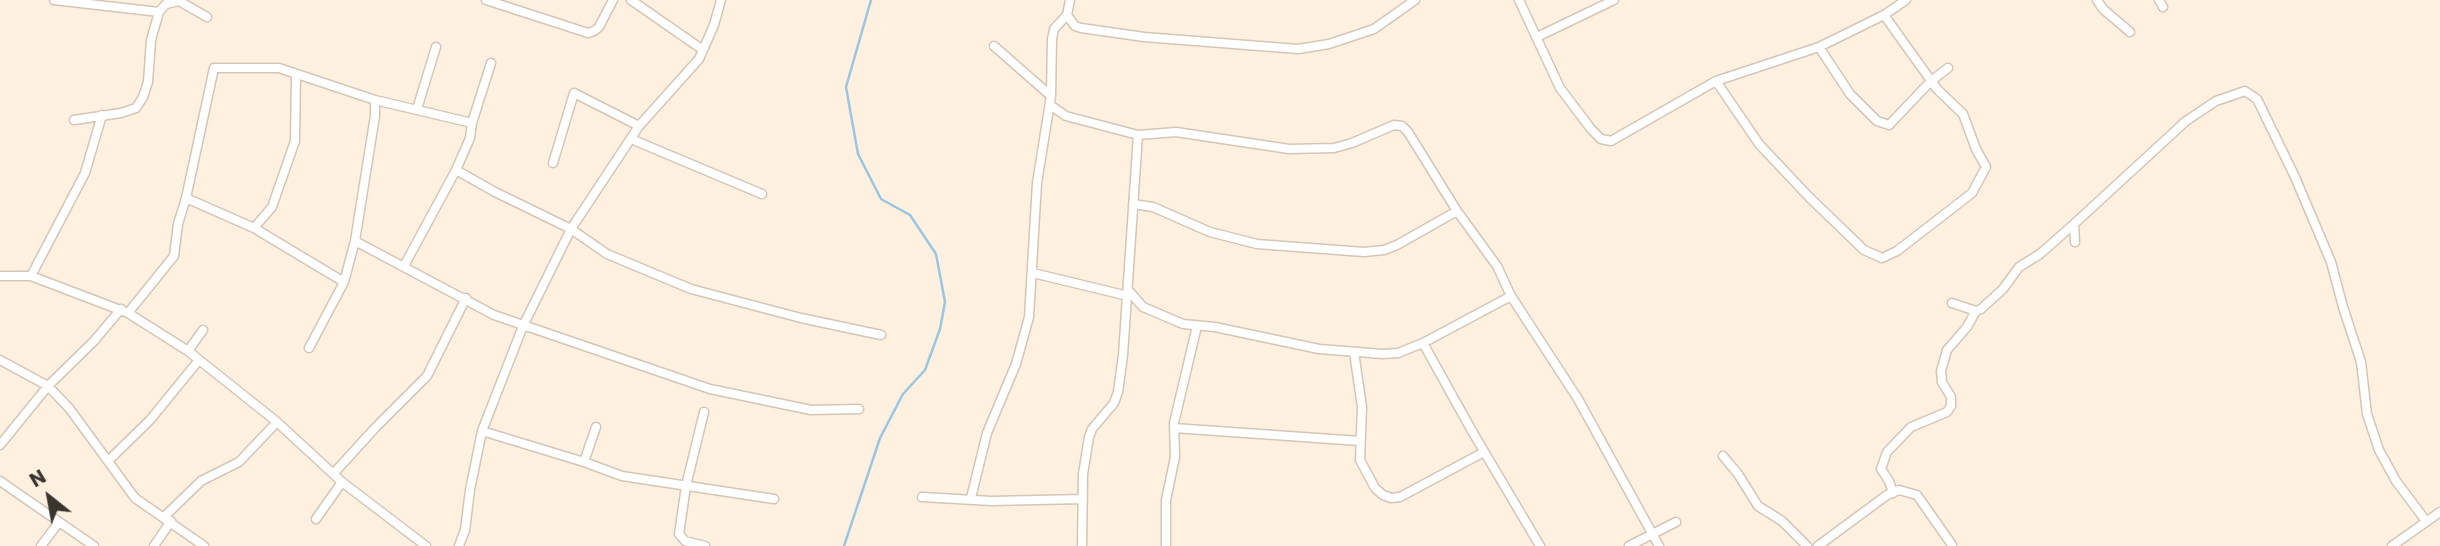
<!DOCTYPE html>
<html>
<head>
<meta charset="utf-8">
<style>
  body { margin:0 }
  #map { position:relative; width:2440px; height:546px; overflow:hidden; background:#fff0e0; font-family:Poppins,sans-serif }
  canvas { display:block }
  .north { position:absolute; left:14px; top:462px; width:70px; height:70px; -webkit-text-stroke:5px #fff0e0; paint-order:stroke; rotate:329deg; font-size:19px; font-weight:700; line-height:28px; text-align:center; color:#3a342e }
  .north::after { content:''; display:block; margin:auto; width:24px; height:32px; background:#3a342e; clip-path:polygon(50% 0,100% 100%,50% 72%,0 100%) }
</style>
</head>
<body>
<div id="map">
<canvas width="2440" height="546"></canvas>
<div class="north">N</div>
</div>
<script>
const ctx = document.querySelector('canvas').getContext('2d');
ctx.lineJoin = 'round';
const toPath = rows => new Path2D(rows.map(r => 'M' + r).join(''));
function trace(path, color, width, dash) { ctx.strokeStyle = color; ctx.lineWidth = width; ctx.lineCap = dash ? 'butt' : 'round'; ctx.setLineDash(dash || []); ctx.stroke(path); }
trace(toPath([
  [844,546,880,438,903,394,925,370,940,329,945,302,936,254,910,215,881,199,858,154,846,87,871,0]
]), '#9bc6e1', 2.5);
const minor = toPath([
  [54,0,159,12],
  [486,0,588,33,594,31,599,27,613,0],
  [631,0,703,50],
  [1070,0,1067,15,1075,26,1081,28,1144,37,1298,49,1329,44,1374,29,1415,0],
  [1519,0,1560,88,1591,129,1601,139,1611,141,1716,81,1819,47,1884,15,1906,0],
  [2097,0,2103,9,2130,32],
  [2159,0,2163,7],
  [1537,37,1614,0],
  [994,46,1051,96],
  [1819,47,1850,94,1877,121,1889,125,1931,81,1948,68],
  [1716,81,1759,144,1809,197,1864,250,1882,258,1897,251,1972,193,1986,167,1976,149,1963,114,1937,89,1884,15],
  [1050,105,1066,116,1138,135,1176,132,1289,149,1334,148,1352,143,1394,125,1402,126,1408,132,1457,211,1497,266,1511,296,1578,399,1659,546],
  [417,109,436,47],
  [74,120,121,113,136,108,143,97,148,82,151,40,159,12,166,4,179,1,207,17],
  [472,123,491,63],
  [631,139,762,194],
  [553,163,574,93,639,126],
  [186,198,254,228,344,282],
  [1133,204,1153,207,1210,232,1257,244,1364,252,1384,250,1397,245,1457,211],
  [254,228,272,207,295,141,296,75],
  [355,241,494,315,710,389,811,410,859,409],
  [2075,242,2074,224,2186,121,2216,101,2245,91,2257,99,2295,177,2331,262,2343,307,2361,362,2367,414,2379,450,2396,481,2426,521],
  [404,266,456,170],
  [1033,273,1128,296],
  [0,276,31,276,128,313,188,351,277,422,342,482,426,546],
  [31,276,85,173,102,115],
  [1128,290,1143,307,1183,324,1215,327,1319,349,1383,354,1398,353,1423,343,1511,296],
  [1952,303,1976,311,1981,309,2003,289,2019,267,2040,254,2074,224],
  [128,313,174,256,178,224,186,198,214,68,279,68,375,100,472,123,470,138,456,170,495,192,571,229,639,126,699,59,714,25,721,0],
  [1423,343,1472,431,1540,546],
  [309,348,344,282,355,241,375,116,375,100],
  [188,351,203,330],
  [1354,352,1362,407,1360,460,1375,488,1383,495,1391,498,1400,497,1484,452],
  [0,360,48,386,69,408,135,498,204,546],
  [704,412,686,486,679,534,685,541,705,546],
  [1174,428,1360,441],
  [482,431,584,462,622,476,774,499],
  [0,445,48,386,94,341,121,309],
  [1723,456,1738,474,1758,506,1782,521,1807,546],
  [109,460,150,420,199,360],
  [584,462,596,427],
  [334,473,375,428,427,376,466,298],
  [0,481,94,546],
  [1893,493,1889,481,1881,469,1887,452,1911,427,1947,412,1951,406,1951,397,1942,382,1941,371,1947,350,1967,327,1976,311],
  [922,497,991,501,1083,499],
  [971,498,987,433,1016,364,1029,317,1037,183,1051,96,1052,39,1054,29,1067,15],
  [164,517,201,481,239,462,277,422],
  [316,519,342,482],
  [41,546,59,522],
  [154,546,171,521],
  [459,546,465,530,470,490,482,431,523,326,571,229,607,254,691,289,801,318,881,335],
  [1082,546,1083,474,1089,437,1092,429,1114,403,1118,392,1123,355,1138,135],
  [1166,546,1166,500,1175,457,1174,423,1197,326],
  [1629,546,1676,522],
  [1818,546,1887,495,1899,490,1917,495,1952,545],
  [2392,546,2440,512]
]);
trace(minor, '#d4c6b6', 11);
trace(minor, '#fff', 8);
</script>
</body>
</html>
